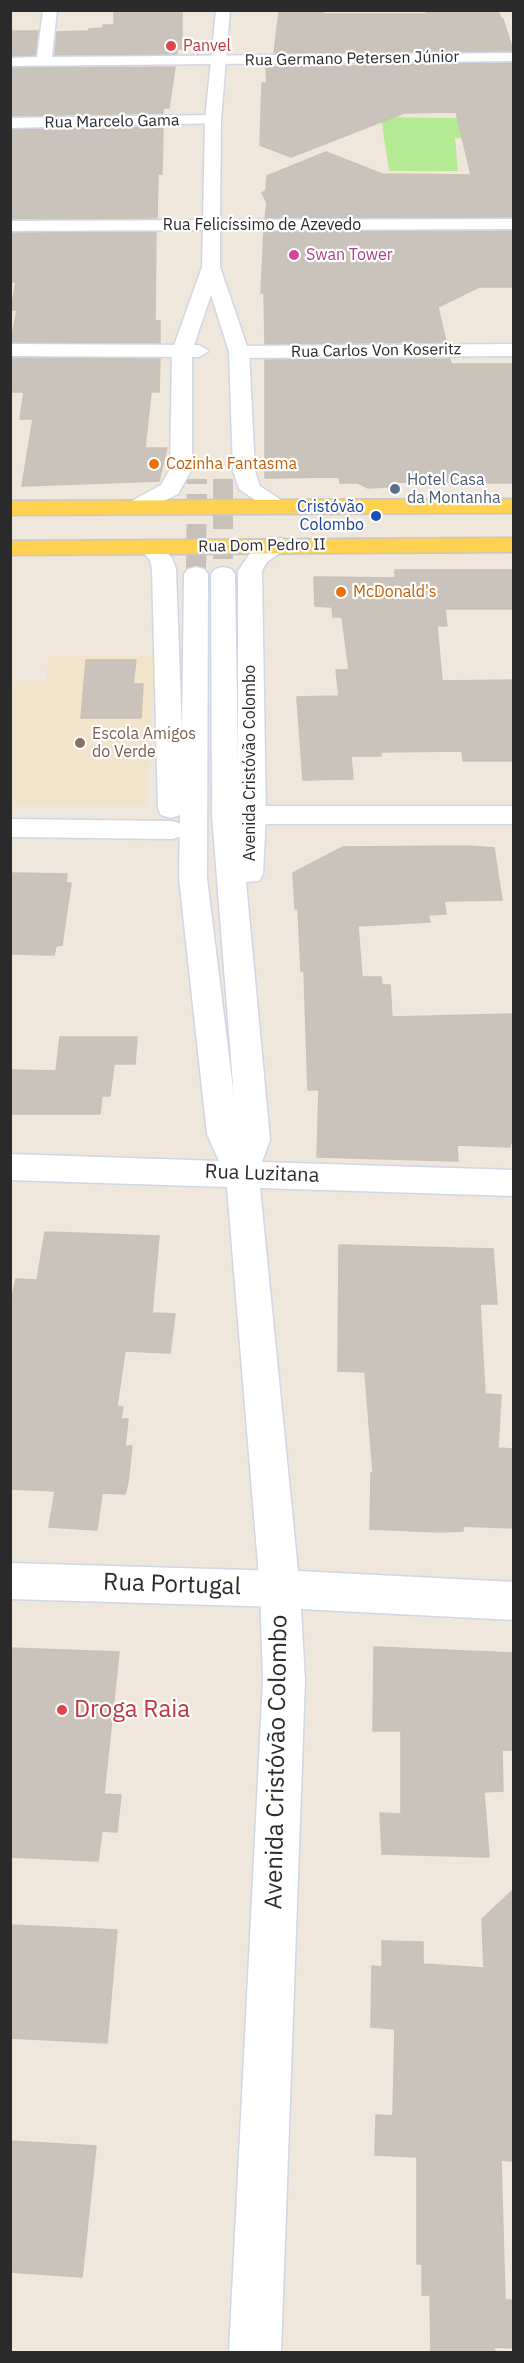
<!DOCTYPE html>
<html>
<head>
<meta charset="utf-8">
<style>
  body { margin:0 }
  #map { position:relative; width:524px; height:2363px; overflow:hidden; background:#efe6dc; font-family:"IBM Plex Sans",sans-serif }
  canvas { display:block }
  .frame { position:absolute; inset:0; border:12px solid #2b2b2b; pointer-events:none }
</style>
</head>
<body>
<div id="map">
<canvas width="524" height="2363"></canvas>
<div class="frame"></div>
</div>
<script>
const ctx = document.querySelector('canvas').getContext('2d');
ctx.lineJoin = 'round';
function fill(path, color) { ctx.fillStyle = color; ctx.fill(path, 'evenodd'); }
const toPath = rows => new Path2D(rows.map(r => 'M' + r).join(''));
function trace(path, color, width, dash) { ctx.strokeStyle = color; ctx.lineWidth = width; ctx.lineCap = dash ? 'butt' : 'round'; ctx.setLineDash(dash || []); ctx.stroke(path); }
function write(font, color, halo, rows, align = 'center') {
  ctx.font = font + ' "IBM Plex Sans",sans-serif'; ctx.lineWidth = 4.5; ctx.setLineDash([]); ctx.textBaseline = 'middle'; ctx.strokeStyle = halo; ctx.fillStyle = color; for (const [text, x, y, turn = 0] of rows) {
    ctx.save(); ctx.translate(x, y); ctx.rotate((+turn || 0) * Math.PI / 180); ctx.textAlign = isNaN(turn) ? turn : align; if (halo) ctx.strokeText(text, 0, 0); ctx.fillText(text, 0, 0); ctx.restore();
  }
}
fill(toPath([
  [49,656,156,656,146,805,11,806,10,681,46,681]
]), '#f2e4ca');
fill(toPath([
  [381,117,513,119,513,139,455,138,458,171,389,171]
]), '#b4ea93');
const building = toPath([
  [135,10,182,10,182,49,177,49,177,54,55,55,57,32,89,31,89,29,103,28,103,25,114,25,114,12,135,10],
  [282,10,323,10,323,14,426,14,426,11,499,13,501,19,503,19,513,51,274,53,279,12,282,10],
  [10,31,38,31,35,55,10,56,10,31],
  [513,63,513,217,265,218,267,203,262,193,266,190,267,176,326,152,382,174,471,175,456,112,404,113,291,157,260,145,262,83,267,83,266,67,513,63],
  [175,67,169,108,163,108,163,113,10,116,10,68,175,67],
  [163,127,162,174,158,174,157,218,10,219,10,130,163,127],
  [513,231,513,287,479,287,438,307,446,342,265,344,264,293,261,293,264,232,513,231],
  [156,232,155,321,160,321,160,343,11,342,17,310,11,310,16,282,10,282,10,233,156,232],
  [10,358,160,359,159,392,151,392,145,448,167,448,159,481,22,486,33,419,20,419,24,392,10,392,10,358],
  [450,359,451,364,513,364,513,483,391,482,388,487,368,488,358,483,340,483,339,477,265,478,265,360,450,359],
  [395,570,513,570,513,609,445,609,447,626,437,626,442,681,513,680,513,761,463,761,462,751,381,752,381,756,351,756,353,779,303,780,297,697,339,696,336,670,349,670,342,617,333,617,332,607,315,606,314,577,395,578,395,570],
  [86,660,136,660,133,684,143,684,141,718,81,718,86,660],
  [467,846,494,848,502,900,444,901,446,914,428,915,430,922,358,926,362,977,381,977,382,985,390,985,392,1017,513,1014,513,1143,510,1143,510,1147,457,1145,458,1161,317,1157,319,1090,308,1090,304,971,301,971,298,909,295,909,293,873,343,847,467,846],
  [10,873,67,874,66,883,71,883,62,945,56,946,54,955,10,954,10,873],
  [60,1037,137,1037,135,1064,114,1064,110,1096,102,1096,100,1114,10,1114,10,1070,56,1071,60,1037],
  [45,1232,159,1236,152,1313,175,1314,170,1353,125,1351,117,1406,123,1407,121,1419,128,1419,125,1446,132,1446,128,1482,125,1494,102,1493,97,1530,49,1527,55,1491,10,1489,10,1308,16,1279,37,1280,45,1232],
  [339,1245,493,1249,497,1304,480,1304,485,1394,501,1395,498,1448,513,1449,513,1528,463,1526,463,1531,440,1532,370,1529,371,1473,373,1473,365,1372,338,1371,339,1245],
  [374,1647,513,1653,513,1750,502,1750,503,1791,484,1792,489,1857,382,1854,380,1813,401,1814,401,1731,373,1731,374,1647],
  [10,1648,119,1652,104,1794,121,1795,117,1832,102,1831,98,1861,10,1857,10,1648],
  [513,1890,513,2161,501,2160,505,2300,513,2300,513,2348,494,2347,495,2352,431,2352,430,2295,422,2295,422,2264,417,2264,417,2157,375,2155,376,2115,393,2116,395,2029,371,2027,372,1966,382,1967,382,1941,423,1942,423,1964,484,1968,482,1919,513,1890],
  [10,1925,117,1930,107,2043,10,2038,10,1925],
  [10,2141,96,2146,82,2277,10,2272,10,2141]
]);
fill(building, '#cac3bc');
trace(building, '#cac2b5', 1.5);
trace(toPath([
  [223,479,223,574],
  [196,574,197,479]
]), '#c8c1b9', 20, [20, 10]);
const street = toPath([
  [43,10,57,10,52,57,514,53,514,61,10,66,10,58,37,57,43,10],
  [213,115,221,120,219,123,10,128,10,118,213,115],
  [10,344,199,345,209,351,199,357,10,356,10,344],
  [514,344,514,356,239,358,229,352,239,346,514,344],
  [226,806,514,806,514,824,226,824,216,821,212,815,216,809,226,806],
  [10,819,172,821,182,824,186,830,182,836,172,839,10,837,10,819],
  [10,1563,280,1571,294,1576,300,1589,294,1602,280,1607,10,1599,10,1563]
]);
const secondary = toPath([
  [216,10,230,10,221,120,220,220,514,219,514,229,220,230,220,267,249,352,255,471,260,486,290,506,287,511,279,513,271,511,239,489,233,471,229,352,211,295,192,351,192,469,178,494,138,514,130,512,127,507,130,502,161,485,170,469,172,351,202,267,203,230,10,231,10,221,203,220,205,120,216,10],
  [280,538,288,540,291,545,267,562,262,571,266,815,263,874,259,881,246,882,270,1140,262,1162,514,1170,514,1196,260,1188,298,1571,514,1582,514,1620,301,1609,305,1680,281,2352,229,2352,263,1680,260,1589,227,1187,10,1180,10,1154,219,1161,207,1134,179,878,180,815,171,818,161,815,158,809,152,569,150,560,138,547,141,542,157,542,172,558,176,569,182,732,184,574,188,569,196,567,204,569,208,574,207,878,234,1097,212,815,211,574,215,569,223,567,231,569,235,574,238,764,238,571,250,553,280,538]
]);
const primary = toPath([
  [514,499,514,513,10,515,10,501,514,499],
  [514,538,514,552,10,555,10,541,514,538]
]);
trace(street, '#d1d6e5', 3);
trace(secondary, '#d1d6e5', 3);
trace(primary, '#c8c8c8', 3);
fill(street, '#fff');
fill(secondary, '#fff');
fill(primary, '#ffd151');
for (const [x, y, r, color] of [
  [171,46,6,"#e0444e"],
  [294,255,6,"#d1479c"],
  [154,464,6,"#e8710a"],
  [395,489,6,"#5c6f8a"],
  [376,516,6,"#1a4fb4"],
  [341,592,6,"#e8710a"],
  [80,743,6,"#8d6e63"],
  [62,1710,6,"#e0444e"]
]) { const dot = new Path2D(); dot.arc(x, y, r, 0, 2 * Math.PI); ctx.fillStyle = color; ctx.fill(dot); trace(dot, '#fff', 2); }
write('16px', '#be3a42', '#fff', [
  ["Panvel",183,46]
], 'left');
write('16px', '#2b2b2b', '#fff', [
  ["Rua Germano Petersen Júnior",352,59,-1],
  ["Rua Marcelo Gama",112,122,-1],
  ["Rua Felicíssimo de Azevedo",262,225],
  ["Rua Carlos Von Koseritz",376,351,-1],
  ["Rua Dom Pedro II",262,546,-1],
  ["Avenida Cristóvão Colombo",250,763,-90]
]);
write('16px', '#b23c85', '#fff', [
  ["Swan Tower",306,255]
], 'left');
write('16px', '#c56008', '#fff', [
  ["Cozinha Fantasma",166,464],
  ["McDonald's",353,592]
], 'left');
write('16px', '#4e5e75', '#fff', [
  ["Hotel Casa",407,480],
  ["da Montanha",407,498]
], 'left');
write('16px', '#164399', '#fff', [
  ["Cristóvão",364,507],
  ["Colombo",364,525]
], 'right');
write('16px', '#785e54', '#fff', [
  ["Escola Amigos",92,734],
  ["do Verde",92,752]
], 'left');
write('20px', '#2b2b2b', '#fff', [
  ["Rua Luzitana",262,1174,2]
]);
write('24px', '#2b2b2b', '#fff', [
  ["Rua Portugal",172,1585,2],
  ["Avenida Cristóvão Colombo",277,1762,-89]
]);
write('24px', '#be3a42', '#fff', [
  ["Droga Raia",74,1710]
], 'left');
</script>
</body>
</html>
